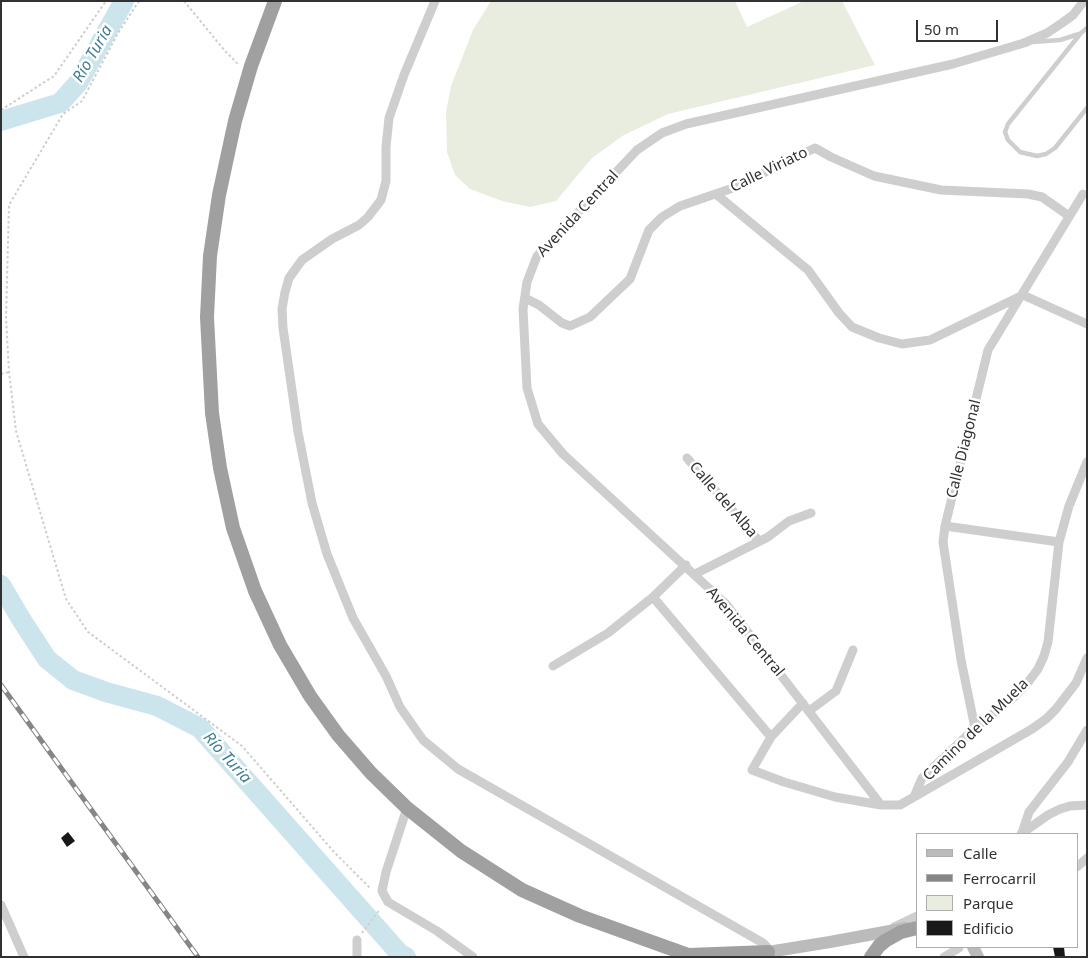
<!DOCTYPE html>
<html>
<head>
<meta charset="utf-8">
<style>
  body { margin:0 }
  #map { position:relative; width:1088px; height:958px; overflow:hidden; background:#fff; font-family:"Noto Sans",sans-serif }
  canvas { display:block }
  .frame { position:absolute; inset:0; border:2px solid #313131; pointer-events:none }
  .legend { position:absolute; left:916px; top:833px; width:162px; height:115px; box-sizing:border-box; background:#fff; border:1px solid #adadad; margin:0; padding:6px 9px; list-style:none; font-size:15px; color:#313131 }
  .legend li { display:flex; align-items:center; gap:10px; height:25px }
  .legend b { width:25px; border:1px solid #adadad }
  .scale { position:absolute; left:916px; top:20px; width:82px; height:22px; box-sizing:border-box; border:2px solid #313131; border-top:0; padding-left:6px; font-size:15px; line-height:18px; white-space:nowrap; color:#313131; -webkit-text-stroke:4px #fff; paint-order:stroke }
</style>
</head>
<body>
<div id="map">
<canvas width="1088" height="958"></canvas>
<div class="frame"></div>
<ul class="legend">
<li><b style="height:6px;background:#bbb"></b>Calle</li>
<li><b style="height:6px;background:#868686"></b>Ferrocarril</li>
<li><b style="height:14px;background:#e9eddf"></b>Parque</li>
<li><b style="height:14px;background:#181818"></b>Edificio</li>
</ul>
<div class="scale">50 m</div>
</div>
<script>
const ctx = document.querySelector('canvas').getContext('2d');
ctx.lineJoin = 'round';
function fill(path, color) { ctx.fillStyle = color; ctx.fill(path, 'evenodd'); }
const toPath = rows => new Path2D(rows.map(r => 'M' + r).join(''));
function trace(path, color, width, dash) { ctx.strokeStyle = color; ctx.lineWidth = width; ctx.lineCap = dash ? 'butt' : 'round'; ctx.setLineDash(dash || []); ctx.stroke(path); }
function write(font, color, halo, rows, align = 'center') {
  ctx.font = font + ' "Noto Sans",sans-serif'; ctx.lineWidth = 5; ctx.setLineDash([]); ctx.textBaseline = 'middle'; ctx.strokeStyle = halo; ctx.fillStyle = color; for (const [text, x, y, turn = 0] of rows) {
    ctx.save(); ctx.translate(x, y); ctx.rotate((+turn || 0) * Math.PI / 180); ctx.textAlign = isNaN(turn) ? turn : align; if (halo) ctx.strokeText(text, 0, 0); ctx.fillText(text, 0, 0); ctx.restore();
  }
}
fill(toPath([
  [491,1,735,1,747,27,804,1,842,1,875,65,668,114,624,135,592,158,556,201,530,207,502,201,470,189,455,175,447,152,446,112,451,86,473,30]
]), '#e9eddf');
trace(toPath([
  [1,121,60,103,78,83,124,1],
  [1,585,21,619,47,659,73,680,106,692,157,706,200,728,400,954,406,957]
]), '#cce5ec', 20);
fill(toPath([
  [68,832,75,841,67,847,61,838],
  [1053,947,1064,947,1065,957,1055,957]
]), '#181818');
trace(toPath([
  [139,1,118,33,82,101,63,114,9,205,6,318,9,372,16,431,66,599,88,632,242,746,334,852,371,889],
  [184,1,225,51,238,64],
  [1,110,54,76,106,1],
  [1,374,9,372],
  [362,933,380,909]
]), '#cecece', 2, [2.5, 2.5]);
trace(toPath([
  [1087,28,1081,33,1008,124,1005,132,1008,140,1020,152,1037,156,1046,154,1055,148,1087,108],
  [1033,42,1060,40,1079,34]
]), '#cecece', 4.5);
trace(toPath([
  [435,1,404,75,389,118,386,147,386,181,381,200,368,217,359,225,332,239,302,260,289,278,285,292,282,309,283,328,298,432,312,503,327,554,353,618,386,676,400,707,423,740,458,769,763,943,767,947,768,952],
  [717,195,808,270,839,313,852,327,879,338,902,344,930,340,1023,295,1087,324],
  [525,298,539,305,562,323,570,326,590,317,630,279,649,230,662,217,680,206,730,189,815,148,831,157,874,176,941,190,1028,194,1042,197,1069,216],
  [687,458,759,541],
  [945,526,1059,542],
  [695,574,768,537,789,521,811,513],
  [653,597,771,737],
  [553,666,608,633,653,597,686,565],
  [803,703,771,737,752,770,784,782,835,797,881,805,900,805,1032,729,1046,719,1056,709,1076,683,1087,658],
  [809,711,836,691,853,650],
  [975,728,961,660,943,542,945,526,988,350,1083,194],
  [914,797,922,778,975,728,1013,698,1026,685,1038,669,1044,656,1048,642,1059,542,1069,506,1087,462],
  [881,805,726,604,563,454,538,424,527,388,523,309,527,282,537,256,637,150,662,133,686,124,953,64,1024,43,1047,33,1062,23,1073,15,1084,1],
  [407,808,386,872,382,891,388,902,437,931,473,957],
  [1022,833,1029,812,1068,762,1087,730],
  [1021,834,1048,815,1060,809,1070,806,1087,805],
  [1077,867,1087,858],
  [1,905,24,957],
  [894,927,917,916],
  [357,957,357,940],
  [944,957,959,948]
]), '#cecece', 9);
trace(toPath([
  [973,947,978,957],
  [768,952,830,942,906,928]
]), '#bbb', 12);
trace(toPath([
  [275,1,251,66,235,121,219,195,210,256,207,317,212,413,220,468,233,528,255,591,280,645,310,696,338,735,371,773,407,808,461,851,522,890,580,916,694,957],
  [689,955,768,952],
  [871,957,879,946,885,941,901,932,917,928]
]), '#a0a0a0', 14);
const rail = toPath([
  [1,685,198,957]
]);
trace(rail, '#868686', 5);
trace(rail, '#fff', 3, [9]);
write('15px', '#313131', '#fff', [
  ["Calle Viriato",769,170,-26],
  ["Avenida Central",578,214,-47],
  ["Calle Diagonal",964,449,-76],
  ["Calle del Alba",723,500,49],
  ["Avenida Central",745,632,50],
  ["Camino de la Muela",976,730,-44]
]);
write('italic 16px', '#3e7f93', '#fff', [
  ["Río Turia",93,54,-60],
  ["Río Turia",227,758,48]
]);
</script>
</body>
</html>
